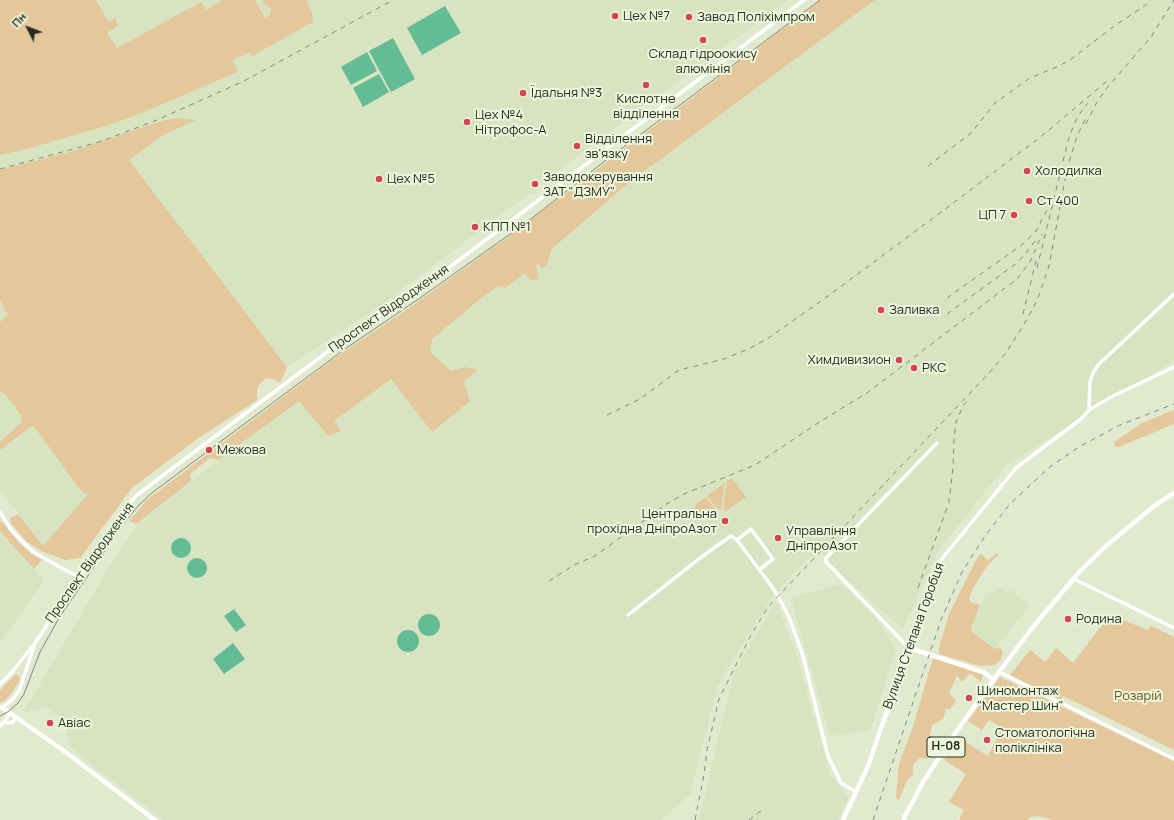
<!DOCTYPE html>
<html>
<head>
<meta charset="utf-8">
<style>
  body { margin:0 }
  #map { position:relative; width:1174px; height:820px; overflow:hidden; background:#e1e9cf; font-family:Manrope,sans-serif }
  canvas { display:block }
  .north { position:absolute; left:8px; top:8px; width:40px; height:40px; -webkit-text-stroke:3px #eef7dc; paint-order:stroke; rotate:312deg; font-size:11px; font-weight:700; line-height:16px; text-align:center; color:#282b21 }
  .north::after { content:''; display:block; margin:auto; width:14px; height:18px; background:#282b21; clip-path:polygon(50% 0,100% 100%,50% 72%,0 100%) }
</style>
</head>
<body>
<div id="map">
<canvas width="1174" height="820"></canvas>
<div class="north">Пн</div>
</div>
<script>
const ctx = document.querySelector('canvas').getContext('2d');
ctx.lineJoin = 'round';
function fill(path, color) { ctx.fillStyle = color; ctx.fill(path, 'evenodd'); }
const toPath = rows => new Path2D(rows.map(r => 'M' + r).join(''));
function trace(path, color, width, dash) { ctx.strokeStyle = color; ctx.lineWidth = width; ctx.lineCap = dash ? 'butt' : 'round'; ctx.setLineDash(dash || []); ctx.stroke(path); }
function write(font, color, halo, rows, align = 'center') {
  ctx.font = font + ' Manrope,sans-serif'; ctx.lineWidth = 4; ctx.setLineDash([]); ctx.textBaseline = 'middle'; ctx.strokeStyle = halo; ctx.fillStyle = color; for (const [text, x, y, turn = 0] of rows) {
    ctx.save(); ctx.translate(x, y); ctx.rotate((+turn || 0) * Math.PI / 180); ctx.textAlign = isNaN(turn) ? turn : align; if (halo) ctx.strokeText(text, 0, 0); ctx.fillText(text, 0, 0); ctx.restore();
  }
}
fill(toPath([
  [0,0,787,0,547,179,538,187,539,189,533,194,531,192,380,306,287,367,276,353,88,494,43,546,0,490],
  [875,0,1174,0,1174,361,1006,465,938,551,903,629,842,575,818,549,773,595,718,684,690,795,660,820,164,820,106,776,69,746,65,720,47,707,23,713,114,559,141,520,297,400,552,249,627,184],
  [0,531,44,581,0,643],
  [842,584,874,615,896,649,870,730,830,736,791,598],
  [1000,588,1007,592,1011,590,1030,606,995,648,967,630,987,595],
  [776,602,798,659,830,774,848,797,838,820,699,820,734,672]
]), '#d8e3c1');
fill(toPath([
  [0,0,96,0,109,22,115,18,118,26,107,33,117,48,201,2,207,10,222,0,255,0,265,18,270,14,271,8,264,4,262,0,306,0,312,12,313,22,252,56,250,52,233,60,238,72,134,116,109,125,27,149,0,155],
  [821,0,875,0,627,184,552,249,547,264,543,268,534,262,537,269,539,279,531,280,525,273,505,288,498,286,474,304,432,339,430,352,451,371,465,367,478,370,464,381,470,401,432,432,391,379,334,421,341,431,328,436,299,401,218,460,210,458,190,474,191,481,141,520,138,524,129,521,149,498,189,468,339,355,409,308,505,239],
  [175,118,196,120,165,134,129,160,287,367,280,383,273,379,267,378,261,382,257,389,257,400,197,439,132,488,80,558,65,560,41,551,26,541,11,523,10,518,18,514,43,546,88,494,82,492,33,425,0,450,0,442,21,423,22,416,5,394,0,392,0,322,8,315,0,300,0,170,77,150,155,123],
  [1174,410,1174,424,1119,447,1115,447,1114,442,1142,423],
  [730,479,732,479,736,483,746,497,726,511,723,510,727,481],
  [725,482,721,510,718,509,707,496],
  [706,497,716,510,715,515,694,511,696,504],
  [0,521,4,523,19,543,32,554,42,560,34,569,0,531],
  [997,553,999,554,987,566,973,588,969,599,971,602,980,605,971,628,972,632,995,649,999,647,1003,651,1001,659,995,665,980,666,939,654,939,648,949,614,975,562,980,554,983,555,988,560],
  [1106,613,1148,630,1151,626,1174,637,1174,750,1063,696,1060,700,1010,675,1030,650,1045,662,1056,648,1073,663,1102,625,1101,624,1105,620,1103,618],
  [933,658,980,673,983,675,981,682,972,675,969,674,962,682,956,675,954,683,949,693,956,700,951,709,946,709,943,719,932,725,928,745,935,749,928,759,920,758,913,765,913,775,907,780,899,800,896,798,899,763,912,729],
  [16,674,19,676,20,679,15,688,6,700,0,703,0,690],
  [1000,677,1174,761,1174,820,1052,820,1039,816,1031,817,1027,820,959,820,964,810,949,802,966,774,944,760,958,737,988,756,1002,728,989,720,982,730,968,721]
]), '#e4c89b');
fill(toPath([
  [445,6,461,33,422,55,407,28],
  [393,38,415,79,391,92,369,51],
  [367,52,377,71,351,85,341,67],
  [379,74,389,92,363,107,353,88],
  '171 548a10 10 0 1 1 20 0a10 10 0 1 1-20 0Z',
  '187 568a10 10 0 1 1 20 0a10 10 0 1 1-20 0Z',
  [234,609,246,625,236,632,224,616],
  '418 625a11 11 0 1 1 22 0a11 11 0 1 1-22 0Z',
  '397 641a11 11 0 1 1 22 0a11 11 0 1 1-22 0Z',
  [233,643,245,659,224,674,213,659]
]), '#64bc94');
trace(toPath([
  [1089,410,1090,382,1093,373,1098,365,1174,294],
  [937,443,826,558,826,562,909,648,941,560,1016,468,1081,419,1089,410,1113,396,1174,367],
  [0,512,11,530,33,552,78,577],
  [760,569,773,559,751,529,737,540,767,580,778,596,789,617,803,656,828,756,841,783,856,792],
  [1074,579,1174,628],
  [628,615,700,558,731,536,737,540],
  [999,672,1174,759],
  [0,684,12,672,35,643,102,542,128,505,137,495,334,347,364,325,406,300,804,0],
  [2,708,13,699,20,689,34,646],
  [4,722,10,713],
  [0,726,4,722,8,723,13,722,16,717]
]), '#fff', 3.5);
trace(toPath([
  [0,707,10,713,64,751,155,820],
  [843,820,868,766,909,648,983,672,993,679],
  [903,820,923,782,956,732,999,672,1033,627,1081,570,1106,546,1154,506,1174,493]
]), '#fff', 4.5);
trace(toPath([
  [0,716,9,711,18,703,24,694,40,652,59,618,121,527,138,506,153,492,345,349,420,298,527,222,601,164,820,0]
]), '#848977', 1);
trace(toPath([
  [1086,124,1097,102,1106,89,1151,37,1174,0],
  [928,166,971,133,995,103,1013,90,1030,78,1059,66,1070,60,1117,24,1143,7,1151,0],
  [0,169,99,142,157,120,244,81,393,0],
  [1037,268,1069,137,1078,116,1088,103],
  [947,298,1023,244,1036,231,1047,210],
  [947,314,1017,263,1026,253,1038,237],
  [1023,314,1036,261],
  [607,415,640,399,679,370,724,359,746,350,767,339,824,299,948,207,1043,135,1107,81],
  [549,581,574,565,595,556,668,503,684,494,755,465,821,421,867,393,1017,279,1030,262,1042,234],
  [918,588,949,502,953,468,954,438,956,422,963,406,967,401],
  [695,820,704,775,707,750,719,699,751,635,768,607,989,373,1006,353,1030,314,1038,298,1049,266,1067,169,1077,136,1086,118],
  [749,820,762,810],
  [873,820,941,620,962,572,985,536,1009,505,1026,489,1051,466,1079,447,1120,425,1174,404]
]), '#848977', 1, [5, 5]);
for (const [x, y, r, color] of [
  [615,16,4,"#d44356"],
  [689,17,4,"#d44356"],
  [703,40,4,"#d44356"],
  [646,85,4,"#d44356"],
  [523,93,4,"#d44356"],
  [467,122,4,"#d44356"],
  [577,146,4,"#d44356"],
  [1027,171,4,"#d44356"],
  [379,179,4,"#d44356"],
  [535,184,4,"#d44356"],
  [1029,201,4,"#d44356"],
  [1014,215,4,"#d44356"],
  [475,227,4,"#d44356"],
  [881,310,4,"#d44356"],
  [899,360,4,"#d44356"],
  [914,368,4,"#d44356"],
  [209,450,4,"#d44356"],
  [725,521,4,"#d44356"],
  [778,538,4,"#d44356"],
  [1068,619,4,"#d44356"],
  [969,698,4,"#d44356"],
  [50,723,4,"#d44356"],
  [987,740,4,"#d44356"]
]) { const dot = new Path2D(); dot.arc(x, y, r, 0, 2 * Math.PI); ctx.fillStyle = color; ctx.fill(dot); trace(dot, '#eef7dc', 1.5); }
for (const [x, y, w] of [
  [946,747,38]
]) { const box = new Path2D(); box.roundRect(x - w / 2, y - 10, w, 20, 3); ctx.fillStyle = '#eef7dc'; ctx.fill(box); trace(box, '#282b21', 1); }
write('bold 12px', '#282b21', null, [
  ["Н-08",946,747]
]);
write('13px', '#282b21', '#eef7dc', [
  ["Цех №7",623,16],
  ["Завод Поліхімпром",697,17],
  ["Склад гідроокису",703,54,"center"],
  ["алюмінія",703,69,"center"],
  ["Їдальня №3",531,93],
  ["Кислотне",646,99,"center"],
  ["відділення",646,114,"center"],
  ["Цех №4",475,115],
  ["Нітрофос-А",475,130],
  ["Відділення",585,139],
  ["зв'язку",585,154],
  ["Холодилка",1035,171],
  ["Заводокерування",543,177],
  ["ЗАТ \"ДЗМУ\"",543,192],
  ["Цех №5",387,179],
  ["Ст 400",1037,201],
  ["ЦП 7",1006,215,"right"],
  ["КПП №1",483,227],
  ["Заливка",889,310],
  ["Химдивизион",891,360,"right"],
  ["РКС",922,368],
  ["Межова",217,450],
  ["Центральна",717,514,"right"],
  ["прохідна ДніпроАзот",717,529,"right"],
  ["Управління",786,531],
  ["ДніпроАзот",786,546],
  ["Родина",1076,619],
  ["Шиномонтаж",977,691],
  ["\"Мастер Шин\"",977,706],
  ["Авіас",58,723],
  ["Стоматологічна",995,733],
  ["поліклініка",995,748]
], 'left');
write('13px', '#282b21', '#eef7dc', [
  ["Проспект Відродження",389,309,-35],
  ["Проспект Відродження",90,563,-55],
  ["Вулиця Степана Горобця",914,636,-70]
]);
write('13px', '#6b4e17', '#eef7dc', [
  ["Розарій",1138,696]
]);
</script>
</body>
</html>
